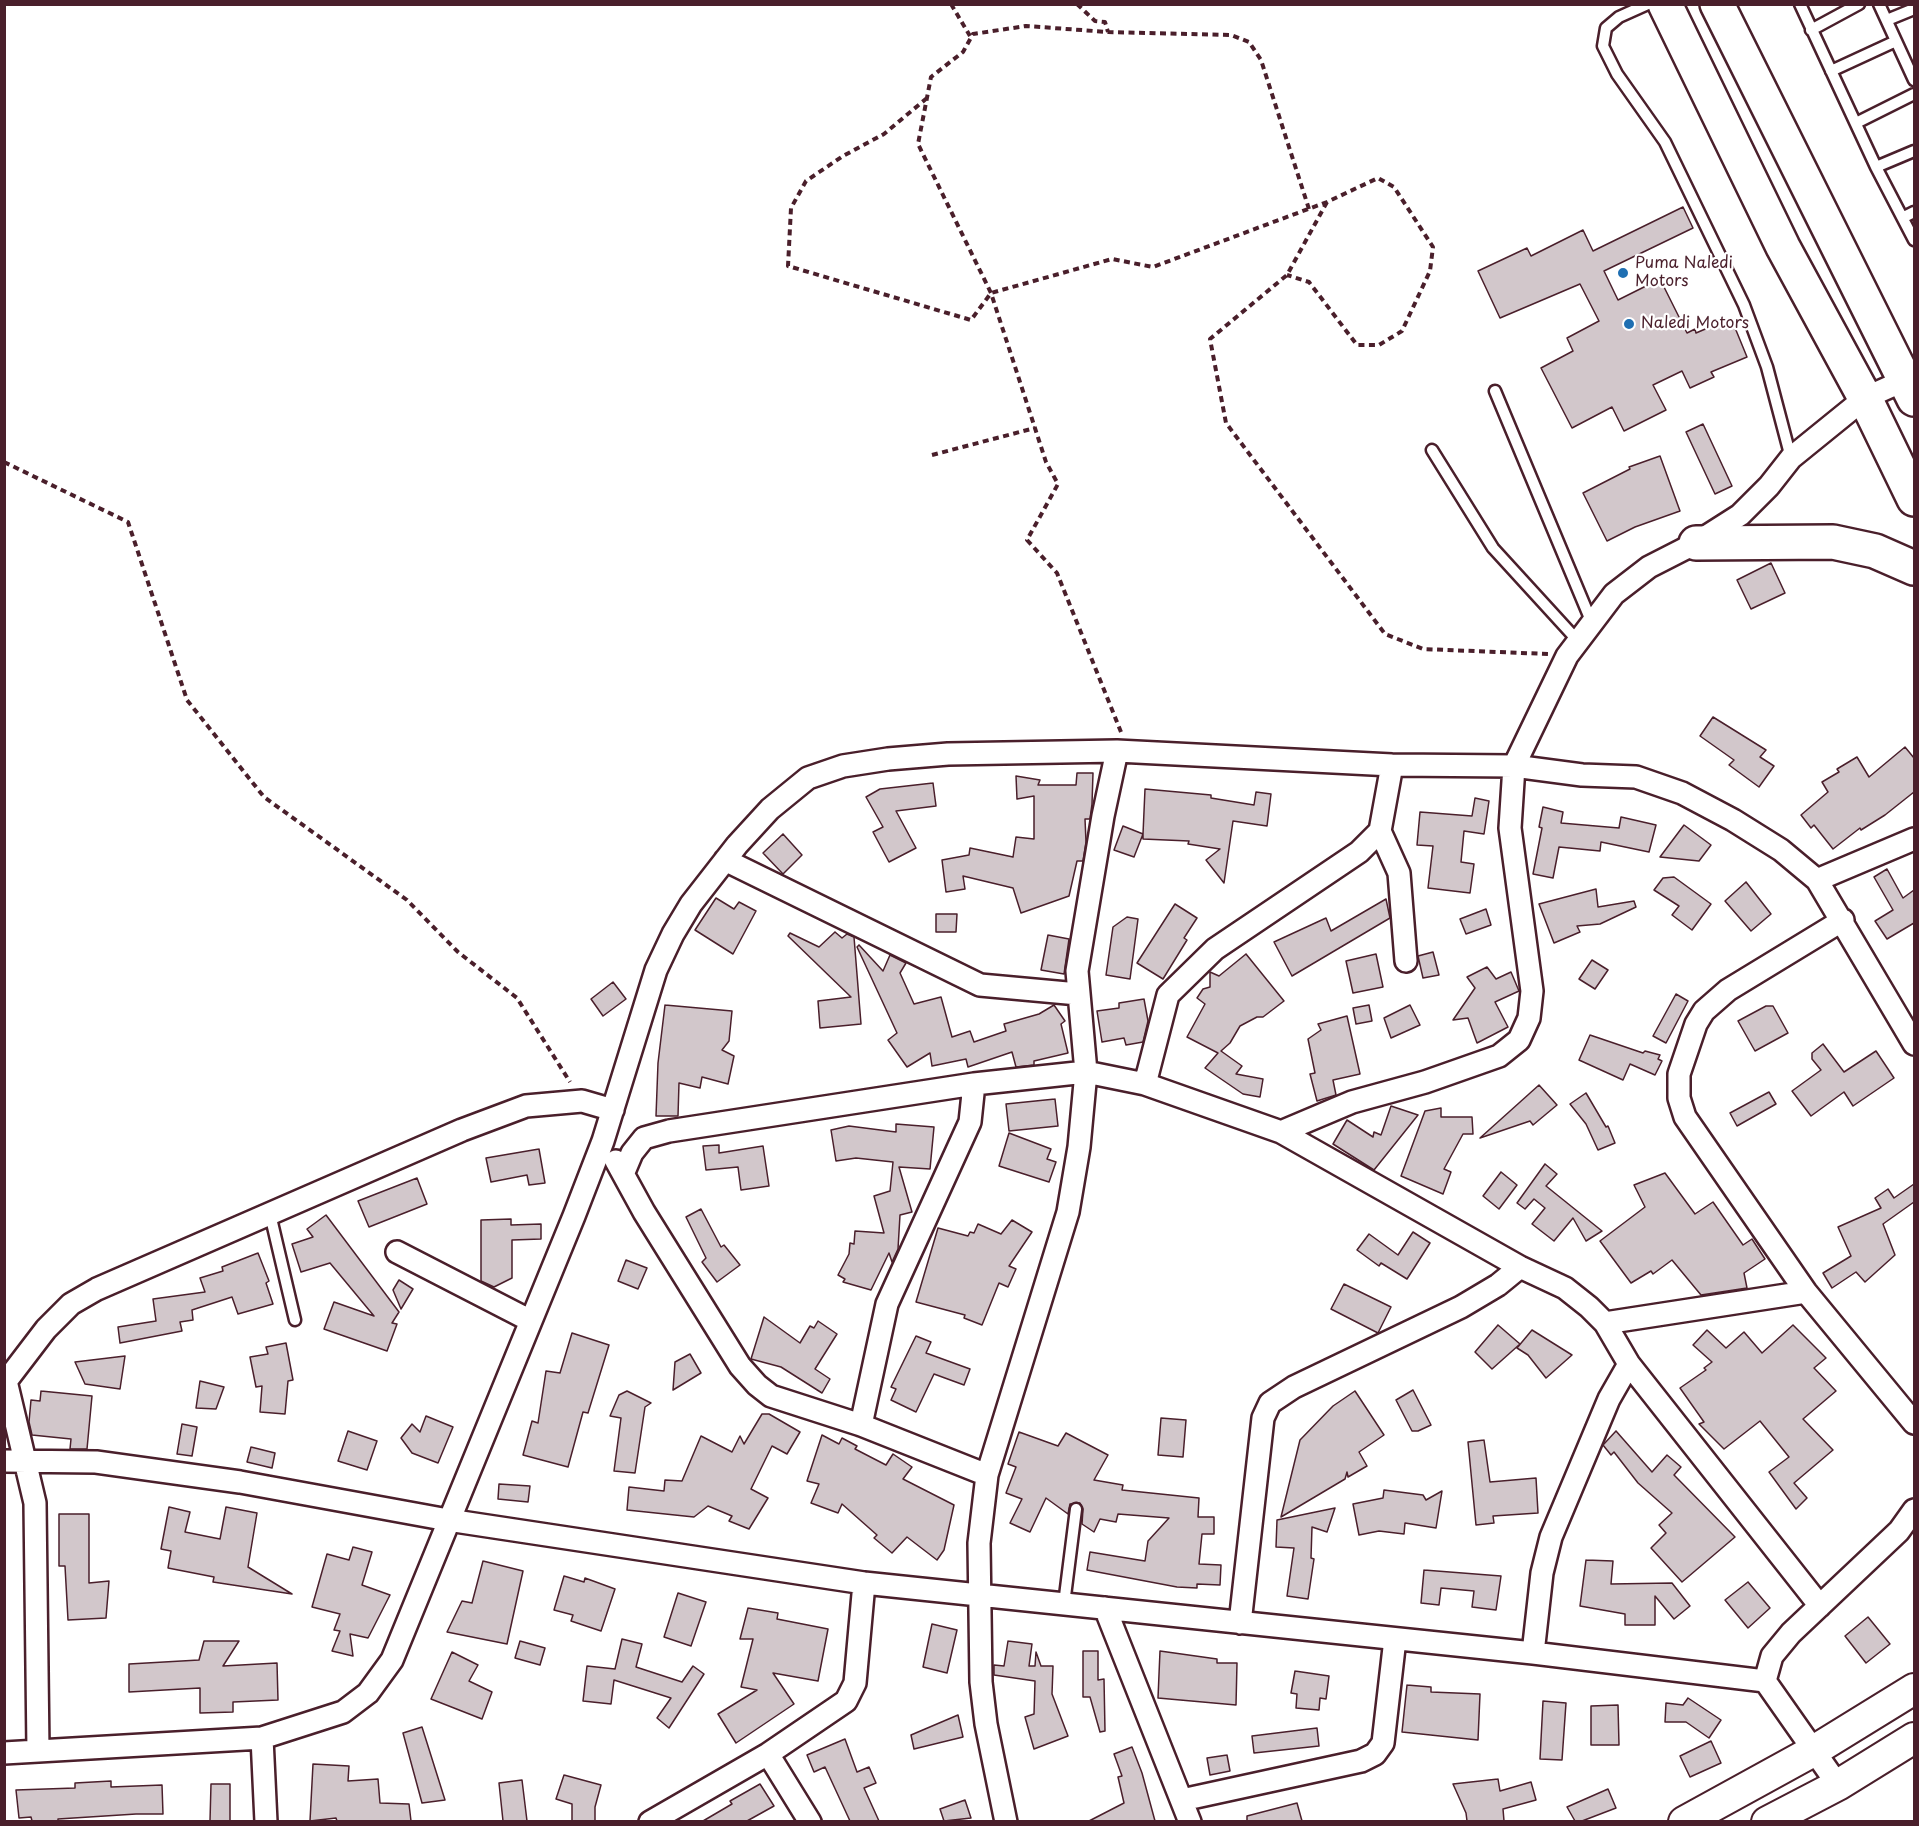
<!DOCTYPE html>
<html>
<head>
<meta charset="utf-8">
<style>
  body { margin:0 }
  #map { position:relative; width:1919px; height:1826px; overflow:hidden; background:#fff; font-family:"Playpen Sans",sans-serif }
  canvas { display:block }
  .frame { position:absolute; inset:0; border:6px solid #4a1f2b; pointer-events:none }
</style>
</head>
<body>
<div id="map">
<canvas width="1919" height="1826"></canvas>
<div class="frame"></div>
</div>
<script>
const ctx = document.querySelector('canvas').getContext('2d');
ctx.lineJoin = 'round';
function fill(path, color) { ctx.fillStyle = color; ctx.fill(path, 'evenodd'); }
const toPath = rows => new Path2D(rows.map(r => 'M' + r).join(''));
function trace(path, color, width, dash) { ctx.strokeStyle = color; ctx.lineWidth = width; ctx.lineCap = dash ? 'butt' : 'round'; ctx.setLineDash(dash || []); ctx.stroke(path); }
function write(font, color, halo, rows, align = 'center') {
  ctx.font = font + ' "Playpen Sans",sans-serif'; ctx.lineWidth = 4.5; ctx.setLineDash([]); ctx.textBaseline = 'middle'; ctx.strokeStyle = halo; ctx.fillStyle = color; for (const [text, x, y, turn = 0] of rows) {
    ctx.save(); ctx.translate(x, y); ctx.rotate((+turn || 0) * Math.PI / 180); ctx.textAlign = isNaN(turn) ? turn : align; if (halo) ctx.strokeText(text, 0, 0); ctx.fillText(text, 0, 0); ctx.restore();
  }
}
const building = toPath([
  [1683,207,1693,228,1604,271,1618,300,1660,279,1687,333,1695,329,1696,333,1731,318,1747,357,1711,372,1714,377,1690,388,1682,371,1653,385,1666,410,1624,431,1612,407,1572,428,1541,368,1573,351,1567,338,1599,321,1580,284,1500,318,1478,271,1527,248,1531,256,1583,230,1593,251,1683,207],
  [1703,424,1732,486,1715,494,1686,432,1703,424],
  [1660,456,1680,511,1635,527,1607,541,1583,493,1630,469,1629,467,1660,456],
  [1771,563,1785,593,1751,609,1737,580,1771,563],
  [1713,717,1766,750,1760,757,1774,766,1759,787,1729,765,1734,760,1700,736,1713,717],
  [1905,747,1914,758,1914,792,1885,815,1861,830,1860,828,1833,849,1814,825,1811,828,1801,815,1828,792,1822,782,1839,772,1837,769,1857,757,1869,777,1905,747],
  [1077,773,1093,773,1092,804,1090,819,1085,819,1086,842,1083,861,1077,861,1069,896,1021,913,1013,888,963,876,965,889,946,892,942,860,969,855,970,848,1013,857,1016,837,1034,839,1034,796,1017,799,1016,776,1040,780,1038,785,1076,785,1077,773],
  [933,783,936,806,896,811,916,848,889,862,873,832,883,827,866,797,880,789,933,783],
  [1145,789,1211,795,1211,798,1254,805,1256,792,1271,794,1267,826,1233,821,1224,883,1206,860,1220,849,1188,844,1189,841,1143,839,1143,834,1134,857,1114,850,1123,826,1143,834,1145,789],
  [1475,798,1489,801,1484,834,1464,831,1461,862,1474,864,1470,893,1428,888,1433,846,1417,845,1420,812,1472,816,1475,798],
  [1543,807,1563,812,1561,823,1619,828,1621,817,1656,825,1649,852,1601,842,1600,851,1559,847,1553,878,1533,874,1542,828,1539,827,1543,807],
  [1684,825,1711,845,1699,861,1660,857,1684,825],
  [783,834,802,855,783,874,763,853,783,834],
  [1887,869,1903,898,1914,890,1914,923,1887,939,1875,921,1893,910,1874,877,1887,869],
  [1674,877,1711,904,1692,930,1672,915,1679,906,1654,890,1663,878,1674,877],
  [1746,882,1771,914,1751,931,1725,901,1746,882],
  [1596,889,1598,907,1634,901,1636,907,1600,924,1577,926,1580,932,1554,943,1539,904,1596,889],
  [716,898,734,909,739,902,756,911,733,954,695,930,716,898],
  [1386,899,1390,918,1292,976,1274,942,1326,918,1331,931,1386,899],
  [1175,904,1197,918,1184,938,1187,940,1163,979,1137,963,1175,904],
  [1486,909,1491,925,1466,934,1460,919,1486,909],
  [936,914,957,914,956,932,936,932,936,914],
  [1127,917,1138,919,1130,979,1106,975,1113,927,1127,917],
  [835,932,842,938,847,934,854,937,861,1024,820,1028,818,1001,851,997,788,936,790,933,819,947,835,932],
  [1048,935,1069,939,1064,974,1041,970,1048,935],
  [859,945,883,971,890,955,906,963,900,973,914,1004,941,997,952,1037,970,1031,974,1042,1006,1031,1004,1024,1039,1014,1054,1005,1065,1021,1061,1024,1068,1053,1034,1061,1034,1065,1016,1067,1012,1052,968,1067,966,1059,932,1066,930,1053,907,1067,888,1040,897,1033,857,947,859,945],
  [1433,952,1439,975,1423,978,1418,956,1433,952],
  [1246,954,1284,1001,1263,1017,1257,1017,1240,1026,1230,1043,1221,1051,1242,1066,1236,1074,1263,1079,1260,1097,1243,1094,1205,1068,1218,1053,1187,1037,1205,1004,1197,998,1203,989,1210,987,1210,972,1219,976,1246,954],
  [1376,954,1383,987,1353,993,1346,961,1376,954],
  [1592,960,1608,970,1595,989,1579,979,1592,960],
  [1487,967,1496,979,1511,972,1519,991,1495,1002,1508,1027,1477,1043,1468,1018,1453,1020,1475,988,1467,977,1487,967],
  [613,982,626,999,603,1016,591,999,613,982],
  [1676,994,1688,1001,1666,1043,1653,1036,1676,994],
  [1144,999,1148,1021,1143,1042,1126,1045,1124,1038,1102,1042,1097,1011,1119,1008,1119,1003,1144,999],
  [665,1005,732,1011,729,1041,722,1050,734,1056,728,1084,702,1077,700,1088,679,1083,678,1116,656,1116,658,1063,665,1005],
  [1369,1005,1372,1021,1356,1024,1353,1008,1369,1005],
  [1410,1005,1420,1025,1391,1038,1384,1018,1410,1005],
  [1766,1006,1773,1006,1788,1033,1755,1051,1738,1021,1766,1006],
  [1347,1016,1360,1074,1333,1080,1336,1095,1317,1101,1310,1074,1315,1073,1308,1039,1321,1030,1318,1024,1347,1016],
  [1590,1035,1643,1053,1645,1051,1660,1055,1658,1059,1662,1061,1655,1075,1630,1064,1623,1080,1579,1060,1590,1035],
  [1823,1044,1844,1072,1876,1051,1894,1078,1853,1106,1844,1092,1811,1116,1792,1091,1821,1070,1812,1059,1812,1053,1823,1044],
  [1539,1085,1557,1105,1533,1125,1530,1121,1480,1138,1539,1085],
  [1769,1092,1776,1104,1737,1126,1730,1113,1769,1092],
  [1586,1093,1606,1127,1608,1126,1615,1143,1598,1150,1586,1124,1570,1104,1586,1093],
  [1055,1099,1058,1126,1009,1131,1006,1104,1055,1099],
  [1391,1106,1418,1115,1374,1170,1333,1144,1347,1120,1373,1137,1374,1132,1381,1135,1391,1106],
  [1441,1108,1441,1117,1472,1117,1473,1134,1463,1134,1444,1169,1451,1172,1443,1194,1401,1176,1425,1111,1441,1108],
  [896,1124,934,1127,930,1169,899,1167,912,1212,900,1215,898,1249,892,1262,889,1253,871,1290,843,1282,845,1279,838,1275,849,1254,850,1243,854,1244,855,1231,884,1233,874,1196,890,1191,893,1162,856,1158,836,1161,831,1130,849,1126,896,1132,896,1124],
  [1009,1133,1051,1149,1047,1159,1056,1162,1049,1182,999,1166,1009,1133],
  [719,1145,719,1153,763,1146,769,1186,741,1190,738,1167,706,1170,703,1146,719,1145],
  [539,1149,545,1183,529,1185,527,1175,491,1182,486,1158,539,1149],
  [1545,1164,1557,1174,1546,1186,1602,1231,1586,1241,1573,1218,1554,1241,1532,1224,1545,1208,1534,1199,1525,1209,1517,1203,1545,1164],
  [1501,1172,1517,1185,1499,1209,1483,1196,1501,1172],
  [1665,1173,1695,1214,1713,1202,1743,1245,1752,1239,1765,1259,1744,1273,1747,1288,1701,1295,1672,1260,1653,1274,1651,1271,1631,1283,1600,1241,1645,1207,1634,1185,1665,1173],
  [417,1178,427,1204,369,1227,358,1201,417,1178],
  [1914,1184,1914,1202,1883,1224,1895,1255,1865,1282,1856,1272,1832,1288,1823,1273,1851,1256,1838,1227,1881,1208,1875,1198,1888,1189,1894,1198,1914,1184],
  [701,1209,721,1247,724,1245,740,1265,717,1282,702,1262,706,1258,686,1217,701,1209],
  [326,1215,399,1312,392,1323,397,1324,387,1351,324,1329,334,1302,374,1316,330,1263,301,1272,292,1244,313,1237,307,1229,326,1215],
  [511,1219,511,1225,541,1224,541,1239,512,1240,512,1278,494,1287,481,1281,481,1220,511,1219],
  [1012,1220,1032,1232,1009,1266,1016,1269,1008,1287,999,1283,982,1325,964,1318,965,1315,916,1302,938,1228,968,1236,970,1232,974,1233,978,1224,1001,1234,1012,1220],
  [1413,1232,1430,1243,1407,1279,1381,1263,1379,1266,1357,1250,1369,1234,1398,1255,1413,1232],
  [258,1253,269,1281,266,1283,273,1304,238,1314,232,1297,192,1310,193,1320,180,1322,182,1331,120,1343,118,1327,156,1321,153,1299,205,1292,200,1278,223,1271,222,1267,258,1253],
  [626,1260,647,1268,638,1289,618,1281,626,1260],
  [399,1280,413,1289,401,1309,393,1290,399,1280],
  [1344,1284,1391,1307,1378,1333,1331,1309,1344,1284],
  [764,1317,800,1343,810,1326,814,1328,818,1321,837,1334,815,1369,830,1379,822,1393,781,1367,751,1359,764,1317],
  [1498,1325,1520,1344,1492,1369,1475,1352,1498,1325],
  [1793,1325,1826,1358,1814,1368,1836,1391,1803,1419,1833,1450,1794,1483,1807,1498,1796,1509,1769,1472,1789,1457,1760,1421,1724,1449,1699,1424,1704,1422,1680,1388,1706,1370,1704,1368,1712,1362,1693,1345,1707,1330,1726,1348,1744,1332,1762,1353,1793,1325],
  [1532,1330,1572,1355,1546,1378,1528,1355,1517,1348,1532,1330],
  [572,1333,609,1345,588,1413,583,1412,568,1467,523,1455,532,1421,538,1423,546,1371,560,1373,572,1333],
  [916,1336,931,1342,926,1353,970,1369,964,1385,934,1374,916,1412,891,1400,896,1389,891,1387,916,1336],
  [286,1343,293,1380,288,1381,285,1414,260,1412,262,1386,256,1387,250,1357,268,1354,266,1347,286,1343],
  [690,1354,701,1373,673,1390,675,1362,690,1354],
  [125,1356,120,1389,85,1384,75,1362,125,1356],
  [200,1381,224,1387,216,1409,196,1408,200,1381],
  [1413,1390,1431,1425,1418,1431,1412,1431,1396,1400,1413,1390],
  [41,1391,92,1396,87,1449,70,1449,71,1439,32,1435,29,1422,31,1400,40,1401,41,1391],
  [627,1391,651,1403,645,1407,635,1473,614,1471,621,1418,610,1416,619,1395,627,1391],
  [1355,1391,1384,1435,1359,1452,1367,1466,1348,1477,1347,1472,1345,1479,1281,1517,1300,1440,1333,1406,1355,1391],
  [762,1414,769,1414,800,1432,787,1454,772,1446,751,1489,768,1498,749,1529,729,1521,732,1516,708,1506,694,1517,627,1510,629,1487,664,1491,665,1480,682,1481,701,1436,732,1452,740,1436,744,1444,762,1414],
  [426,1416,453,1427,438,1463,412,1453,401,1438,412,1424,420,1432,426,1416],
  [1161,1418,1186,1420,1183,1457,1158,1455,1161,1418],
  [182,1424,197,1427,192,1456,177,1454,182,1424],
  [348,1431,377,1441,367,1470,338,1461,348,1431],
  [1616,1431,1652,1472,1667,1455,1681,1467,1674,1475,1735,1537,1682,1582,1651,1548,1666,1533,1659,1525,1672,1513,1638,1483,1614,1452,1611,1455,1603,1445,1616,1431],
  [1019,1432,1058,1446,1066,1433,1108,1455,1094,1480,1123,1485,1122,1490,1199,1498,1198,1517,1214,1517,1214,1534,1202,1534,1199,1564,1221,1565,1220,1585,1197,1584,1197,1588,1177,1587,1087,1570,1090,1552,1145,1561,1148,1541,1169,1518,1118,1514,1116,1522,1100,1519,1094,1532,1082,1524,1083,1509,1080,1503,1070,1504,1068,1514,1046,1498,1030,1532,1010,1523,1022,1499,1006,1493,1016,1467,1008,1464,1019,1432],
  [822,1435,839,1444,842,1438,857,1446,855,1449,886,1465,893,1454,912,1467,903,1479,954,1505,944,1550,937,1560,907,1537,892,1553,874,1538,877,1535,842,1504,838,1513,811,1503,819,1484,807,1481,822,1435],
  [1484,1440,1490,1482,1536,1478,1538,1513,1493,1516,1494,1523,1476,1525,1468,1442,1484,1440],
  [251,1447,275,1453,272,1468,247,1462,251,1447],
  [499,1484,530,1486,528,1502,498,1499,499,1484],
  [1384,1490,1423,1495,1426,1500,1442,1491,1436,1528,1405,1523,1404,1534,1379,1531,1359,1535,1353,1504,1383,1498,1384,1490],
  [169,1507,190,1512,185,1532,220,1539,226,1507,257,1513,248,1567,292,1594,213,1582,214,1577,168,1568,171,1551,161,1549,169,1507],
  [1335,1508,1327,1532,1312,1527,1311,1558,1314,1559,1308,1599,1287,1596,1294,1548,1276,1547,1277,1520,1335,1508],
  [59,1514,89,1514,89,1583,109,1581,106,1618,68,1620,65,1566,59,1566,59,1514],
  [353,1547,372,1552,362,1585,390,1595,368,1638,350,1634,353,1656,332,1651,340,1631,334,1630,340,1614,312,1607,327,1554,349,1560,353,1547],
  [1586,1560,1613,1561,1611,1584,1672,1583,1690,1606,1674,1619,1655,1596,1655,1625,1625,1625,1625,1614,1580,1606,1586,1560],
  [483,1561,523,1571,507,1644,447,1632,462,1601,472,1603,483,1561],
  [1424,1570,1501,1576,1496,1610,1472,1607,1474,1591,1441,1588,1439,1605,1421,1603,1424,1570],
  [564,1576,584,1582,585,1578,615,1589,601,1631,571,1621,573,1615,554,1610,564,1576],
  [1748,1582,1770,1608,1748,1628,1725,1600,1748,1582],
  [678,1593,706,1602,691,1646,664,1637,678,1593],
  [748,1608,778,1613,777,1619,828,1629,818,1681,773,1673,794,1704,736,1743,718,1714,757,1690,741,1687,753,1639,740,1639,748,1608],
  [1868,1617,1890,1644,1866,1663,1845,1636,1868,1617],
  [932,1624,957,1630,947,1673,923,1667,932,1624],
  [622,1639,642,1644,636,1667,682,1682,693,1666,704,1674,669,1728,657,1718,671,1698,614,1680,611,1704,583,1701,587,1666,615,1669,622,1639],
  [204,1641,239,1641,223,1666,277,1663,278,1700,233,1702,233,1712,200,1713,200,1688,129,1692,129,1664,199,1660,204,1641],
  [520,1641,545,1648,540,1665,515,1658,520,1641],
  [1008,1641,1032,1644,1029,1666,1035,1666,1036,1652,1041,1666,1053,1666,1052,1694,1068,1736,1034,1749,1025,1717,1034,1714,1035,1681,994,1675,994,1665,1004,1666,1008,1641],
  [1083,1651,1098,1651,1098,1680,1104,1679,1105,1731,1100,1732,1090,1697,1083,1697,1083,1651],
  [1160,1651,1217,1659,1217,1663,1237,1663,1236,1705,1158,1698,1160,1651],
  [452,1652,478,1665,469,1681,492,1692,482,1719,431,1699,452,1652],
  [1295,1671,1329,1676,1326,1699,1320,1698,1319,1710,1296,1708,1297,1694,1291,1693,1295,1671],
  [1407,1685,1431,1687,1431,1692,1480,1694,1478,1740,1402,1732,1407,1685],
  [1688,1698,1721,1720,1709,1738,1686,1722,1665,1722,1666,1703,1683,1705,1688,1698],
  [1543,1701,1566,1703,1562,1760,1540,1759,1543,1701],
  [1618,1705,1619,1745,1591,1745,1591,1706,1618,1705],
  [958,1715,963,1737,914,1749,911,1735,958,1715],
  [422,1727,445,1800,422,1803,403,1733,422,1727],
  [1317,1728,1319,1746,1254,1753,1252,1736,1317,1728],
  [845,1739,857,1772,869,1767,876,1783,864,1788,879,1821,850,1821,825,1767,814,1772,807,1755,845,1739],
  [1711,1741,1721,1763,1690,1777,1680,1756,1711,1741],
  [1132,1747,1142,1773,1155,1821,1089,1821,1124,1803,1118,1777,1122,1776,1114,1754,1132,1747],
  [1227,1755,1230,1771,1210,1775,1207,1758,1227,1755],
  [313,1764,349,1766,348,1781,378,1779,380,1803,409,1804,411,1821,337,1821,336,1818,310,1821,313,1764],
  [564,1775,601,1785,595,1807,595,1821,572,1821,572,1804,556,1799,564,1775],
  [1498,1779,1500,1791,1531,1782,1536,1800,1503,1809,1504,1821,1467,1821,1466,1813,1453,1784,1498,1779],
  [522,1780,527,1821,503,1821,499,1783,522,1780],
  [111,1781,111,1787,162,1785,163,1814,136,1814,58,1819,58,1821,32,1821,31,1817,19,1818,16,1790,75,1788,75,1783,111,1781],
  [211,1784,230,1784,230,1821,210,1821,211,1784],
  [760,1784,774,1806,747,1821,703,1821,732,1804,730,1801,760,1784],
  [1608,1789,1616,1808,1582,1821,1575,1821,1567,1807,1608,1789],
  [965,1800,971,1818,944,1821,940,1809,965,1800],
  [1297,1803,1302,1821,1247,1821,1247,1816,1297,1803]
]);
fill(building, '#d2c7cb');
trace(building, '#4a1f2b', 1.5);
const service = toPath([
  [1648,4,1619,17,1606,28,1603,46,1617,74,1665,142,1744,305,1767,367,1791,458],
  [1800,4,1876,167,1914,240],
  [1879,4,1914,80],
  [1887,20,1914,9],
  [1811,30,1859,4],
  [1831,71,1896,41],
  [1856,123,1914,94],
  [1876,167,1914,151],
  [1904,217,1914,212],
  [1495,391,1592,623],
  [1432,450,1493,548,1578,641],
  [270,1214,295,1320],
  [1064,1604,1076,1509]
]);
const minor = toPath([
  [1380,831,1399,873,1406,961],
  [725,860,980,985,1078,994],
  [1817,880,1914,839],
  [1843,920,1728,990,1704,1011,1696,1024,1679,1074,1679,1098,1685,1117,1806,1292,1914,1423],
  [1145,1084,1168,995,1215,949,1359,852,1380,831,1392,765],
  [1281,1132,1352,1102,1425,1082,1499,1056,1519,1040,1529,1018,1532,991,1510,828,1514,766,1567,656,1614,594,1649,567,1696,543,1740,515,1769,486,1791,458,1865,398,1914,376],
  [616,1161,644,1212,740,1366,757,1385,771,1396,861,1425,987,1475],
  [624,1172,632,1153,644,1138,669,1131,974,1084,1086,1072,1145,1084,1281,1132,1520,1267,1565,1288,1589,1307,1605,1323,1629,1364,1820,1606],
  [397,1252,531,1321],
  [1605,1323,1806,1292],
  [6,1381,35,1503,38,1751],
  [4,1384,46,1329,71,1304,97,1289,462,1130,526,1106,582,1101,613,1110],
  [861,1425,887,1304,970,1122,974,1084],
  [4,1461,96,1462,240,1482,448,1520,864,1583,1533,1653,1765,1681,1838,1785],
  [1105,1608,1190,1822],
  [1240,1623,1263,1418,1270,1403,1294,1387,1461,1307,1498,1285,1520,1267],
  [1533,1653,1542,1573,1551,1537,1609,1399,1629,1364],
  [1765,1681,1772,1656,1791,1633,1899,1531,1914,1510],
  [262,1738,266,1822],
  [4,1753,262,1738,343,1712,368,1693,392,1660,574,1216,603,1141,656,970,673,934,691,904,737,845,770,809,808,778,843,766,888,759,948,754,1117,751,1392,765,1514,766,1582,775,1636,777,1682,793,1733,820,1781,850,1817,880,1914,1044],
  [768,1754,810,1822],
  [1182,1800,1361,1761,1375,1754,1383,1743,1395,1639],
  [650,1822,768,1754,846,1701,855,1683,864,1583],
  [1006,1822,986,1724,981,1682,979,1543,987,1475,1068,1212,1079,1147,1086,1072,1077,971,1103,816,1117,751]
]);
const secondary = toPath([
  [1684,1822,1815,1750,1914,1689],
  [1767,1822,1838,1785,1914,1738]
]);
const trunk = toPath([
  [1665,4,1783,247,1865,398,1914,499],
  [1717,4,1914,399],
  [1696,543,1833,542,1875,551,1914,568]
]);
trace(service, '#4a1f2b', 15);
trace(minor, '#4a1f2b', 26);
trace(secondary, '#4a1f2b', 34);
trace(trunk, '#4a1f2b', 38);
trace(toPath([
  [951,4,970,36],
  [1077,4,1095,21,1105,22,1108,32],
  [927,98,884,134,843,156,806,181,791,208,788,266,971,320,991,293,1112,259,1153,267,1327,202,1378,178,1394,187,1433,247,1430,271,1402,331,1379,345,1357,345,1309,282,1287,275],
  [1327,202,1287,275,1210,339,1226,423,1385,634,1423,649,1548,654],
  [932,455,1035,428],
  [4,462,128,522,187,700,264,797,407,900,458,952,517,998,570,1082],
  [1121,732,1057,573,1027,540,1058,484,1046,462,991,293,918,144,931,77,963,52,973,34,1026,26,1108,32,1231,35,1249,42,1261,60,1309,209]
]), '#4a1f2b', 4, [6, 4.5]);
trace(service, '#fff', 10);
trace(minor, '#fff', 21);
trace(secondary, '#fff', 30);
trace(trunk, '#fff', 33);
for (const [x, y, r, color] of [
  [1623,273,6,"#1f6fb2"],
  [1629,324,6,"#1f6fb2"]
]) { const dot = new Path2D(); dot.arc(x, y, r, 0, 2 * Math.PI); ctx.fillStyle = color; ctx.fill(dot); trace(dot, '#fff', 2); }
write('16px', '#4a1f2b', '#fff', [
  ["Puma Naledi",1635,264],
  ["Motors",1635,282],
  ["Naledi Motors",1641,324]
], 'left');
</script>
</body>
</html>
